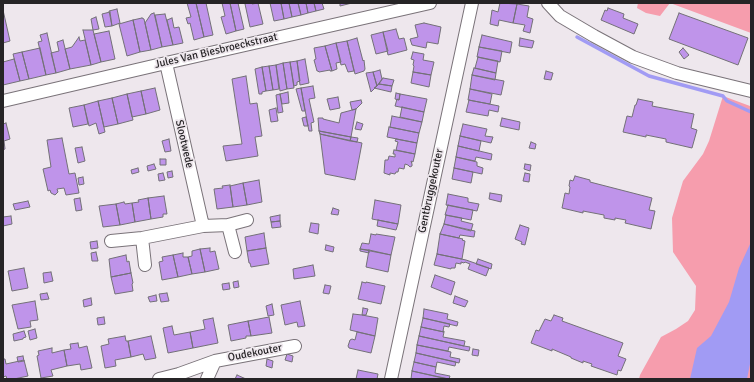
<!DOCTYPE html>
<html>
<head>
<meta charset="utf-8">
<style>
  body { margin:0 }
  #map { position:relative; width:754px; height:382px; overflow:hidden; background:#eee7ed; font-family:Signika,sans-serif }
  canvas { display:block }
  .frame { position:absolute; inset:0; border:4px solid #262426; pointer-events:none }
</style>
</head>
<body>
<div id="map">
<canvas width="754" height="382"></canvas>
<div class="frame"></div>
</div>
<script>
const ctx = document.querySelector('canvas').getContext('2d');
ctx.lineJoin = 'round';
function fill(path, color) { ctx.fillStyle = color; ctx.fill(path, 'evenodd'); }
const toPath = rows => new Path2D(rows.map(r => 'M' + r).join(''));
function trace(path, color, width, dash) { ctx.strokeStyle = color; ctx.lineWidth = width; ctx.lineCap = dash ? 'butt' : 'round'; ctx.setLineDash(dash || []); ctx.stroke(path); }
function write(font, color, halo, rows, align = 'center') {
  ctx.font = font + ' Signika,sans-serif'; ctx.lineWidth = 3.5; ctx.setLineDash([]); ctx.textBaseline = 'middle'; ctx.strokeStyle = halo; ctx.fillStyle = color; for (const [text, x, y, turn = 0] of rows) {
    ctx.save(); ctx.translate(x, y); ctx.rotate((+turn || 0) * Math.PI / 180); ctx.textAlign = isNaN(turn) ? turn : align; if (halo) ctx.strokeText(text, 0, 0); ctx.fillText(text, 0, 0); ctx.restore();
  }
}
fill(toPath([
  [638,3,751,3,751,33,670,3,660,16,646,13,637,8],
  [723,96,750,106,751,104,751,379,639,379,640,375,661,337,676,329,688,321,695,310,696,286,673,252,672,218,683,181,703,154,709,141]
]), '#f69dad');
fill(toPath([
  [751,242,751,359,747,379,690,379,697,348,711,336,729,302,739,268]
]), '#a19bf4');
trace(toPath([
  [577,37,649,76,723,96,727,101,751,112]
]), '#a19bf4', 3.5);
const building = toPath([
  [187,3,196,3,204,37,194,40,190,23,188,24,186,18,191,17,187,3],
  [196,3,206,3,213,35,204,37,196,3],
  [222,3,230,3,236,31,226,34,221,17,225,16,222,3],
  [230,3,238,3,244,29,236,31,230,3],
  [248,3,252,3,252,4,258,3,263,24,250,27,245,4,248,3],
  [270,3,281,3,284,19,274,21,270,3],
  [281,3,289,3,292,17,284,19,281,3],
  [289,3,298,3,301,15,292,17,289,3],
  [298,3,306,3,308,13,301,15,298,3],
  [306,3,314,3,316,11,308,13,306,3],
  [314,3,322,3,324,9,316,11,314,3],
  [340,3,352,3,340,6,340,3],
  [500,3,517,4,513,23,499,20,498,26,490,24,492,10,498,12,500,3],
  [517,4,529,6,527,17,533,19,530,33,523,31,525,25,513,23,517,4],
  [608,8,624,14,623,18,638,24,634,34,601,20,605,10,607,11,608,8],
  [117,9,120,23,112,26,109,11,117,9],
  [3,10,10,41,3,43,3,10],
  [110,12,112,26,105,27,102,14,110,12],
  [154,13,162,47,151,50,145,23,151,14,154,13],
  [679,13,748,38,738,65,669,39,679,13],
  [165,14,173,45,162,47,155,15,165,14],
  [96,17,99,29,93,30,91,19,96,17],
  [142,18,144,19,151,50,140,52,133,20,142,18],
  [172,18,174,28,179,27,183,43,173,45,167,20,172,18],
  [133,20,140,52,127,56,119,24,133,20],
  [424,23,441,27,438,44,427,42,426,48,412,45,410,39,418,37,415,25,424,23],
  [396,29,399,39,404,38,407,50,388,55,383,32,396,29],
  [83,30,93,30,101,62,91,65,83,30],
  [109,31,115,59,101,62,94,34,109,31],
  [383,32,388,51,376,54,371,35,383,32],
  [47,33,56,73,46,75,38,42,42,41,40,35,47,33],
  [482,35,512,42,510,53,479,47,482,35],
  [79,37,80,41,85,40,91,65,70,69,65,49,72,47,79,37],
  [357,38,363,61,364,60,365,69,364,71,355,74,347,41,357,38],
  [520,38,534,41,532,48,519,46,520,38],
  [63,40,70,69,56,73,51,53,59,51,57,42,63,40],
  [347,41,354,71,348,72,345,64,341,65,336,43,347,41],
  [336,43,341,62,336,63,337,69,332,71,325,46,336,43],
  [325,46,332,71,330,71,330,70,319,72,318,71,317,71,314,60,316,59,314,48,325,46],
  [479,47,502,51,500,62,477,57,479,47],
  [40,48,46,75,29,79,22,52,40,48],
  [683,48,689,55,684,59,679,52,683,48],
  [22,52,29,79,20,81,13,54,22,52],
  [413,52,424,54,423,60,434,62,431,75,413,72,414,66,413,65,414,60,411,59,413,52],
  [478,57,498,61,496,73,475,68,478,57],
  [14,59,20,81,3,85,3,62,14,59],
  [305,59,309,83,300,85,297,61,305,59],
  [297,61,300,81,297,82,297,85,294,86,290,62,297,61],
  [290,62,294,88,287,89,283,63,290,62],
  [283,63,287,89,280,91,276,65,283,63],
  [276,65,279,89,273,90,269,66,276,65],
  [269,66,273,90,266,91,262,67,269,66],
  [262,67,266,91,262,92,262,94,259,94,255,69,262,67],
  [474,68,496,73,495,80,472,75,474,68],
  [380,70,382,79,377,86,373,72,380,70],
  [546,71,553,73,551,80,544,79,546,71],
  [373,72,377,86,371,92,366,73,373,72],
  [413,72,431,75,429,87,411,83,413,72],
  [472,75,504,81,501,95,470,89,472,75],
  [246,76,250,104,257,103,262,136,255,137,258,156,226,161,223,146,242,144,232,79,246,76],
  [383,78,394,80,392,86,379,84,383,78],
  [379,84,392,86,391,92,374,88,379,84],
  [313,86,315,98,309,99,314,122,311,123,312,131,309,131,301,88,313,86],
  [155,88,160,110,146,114,141,91,155,88],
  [301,88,305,111,302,111,296,89,301,88],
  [470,89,492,94,490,104,468,100,470,89],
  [141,91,146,114,132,117,127,94,141,91],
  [288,92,289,103,282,104,280,94,288,92],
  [396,93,400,94,399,100,395,99,396,93],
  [127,94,133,120,118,124,112,98,127,94],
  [280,94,283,112,278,113,276,95,280,94],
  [400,94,427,99,424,112,395,106,397,99,399,100,400,94],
  [338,97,340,108,330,110,327,99,338,97],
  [112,98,118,124,104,127,98,101,112,98],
  [638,99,653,102,652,106,694,114,691,128,697,130,692,148,666,142,666,139,646,135,646,137,623,132,627,116,632,117,635,105,636,105,638,99],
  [361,100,362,103,356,109,352,110,350,102,361,100],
  [469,100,499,106,498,112,489,110,488,116,466,112,469,100],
  [98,101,105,132,99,134,96,123,89,126,84,105,98,101],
  [84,105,88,124,73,127,69,108,84,105],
  [402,107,424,112,422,122,400,117,402,107],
  [276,108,278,121,271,122,269,110,276,108],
  [356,109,351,137,319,131,318,118,323,118,323,119,339,123,341,113,356,109],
  [392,116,422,122,419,133,390,127,392,116],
  [306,117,308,126,304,126,302,118,306,117],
  [502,118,520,122,519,130,500,126,502,118],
  [357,122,363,124,361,130,355,129,357,122],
  [6,123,10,139,4,141,5,149,3,150,3,124,6,123],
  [463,124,487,129,485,136,493,137,491,143,460,136,463,124],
  [389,127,419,133,417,143,387,137,389,127],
  [319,131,351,137,350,141,320,134,319,131],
  [320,134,362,143,355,180,325,174,320,134],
  [460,136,481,141,479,151,458,146,460,136],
  [351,137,358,138,357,142,350,141,351,137],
  [62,138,69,174,75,173,79,193,66,195,64,188,57,189,58,192,55,195,51,193,50,190,48,191,43,169,51,167,47,140,62,138],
  [169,139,171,151,165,152,162,141,169,139],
  [396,139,417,143,415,154,396,150,398,142,395,141,396,139],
  [531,142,536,144,535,149,529,148,531,142],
  [458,146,492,154,491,160,476,157,475,161,456,157,458,146],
  [82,147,85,161,78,163,75,148,82,147],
  [394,150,415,154,413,162,411,161,412,164,412,166,410,167,408,165,405,164,404,169,399,168,398,172,396,172,395,174,390,173,390,175,384,173,385,160,388,160,389,156,395,157,395,154,393,154,394,150],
  [456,157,477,162,477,166,483,168,482,174,454,168,456,157],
  [160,159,166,159,166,165,160,165,160,159],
  [154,164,156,169,148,171,147,166,154,164],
  [525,164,531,165,530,171,524,169,525,164],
  [138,168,139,172,132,174,131,170,138,168],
  [454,168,473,172,471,183,452,179,454,168],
  [172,171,173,177,168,178,167,172,172,171],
  [163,173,165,180,159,181,158,174,163,173],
  [525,173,530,174,529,182,523,181,525,173],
  [575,176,590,180,590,182,652,198,649,210,655,211,651,229,625,223,626,220,615,218,615,220,604,218,604,215,583,211,583,213,562,208,565,193,569,194,570,187,569,186,570,180,573,181,575,176],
  [83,177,84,184,79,185,78,178,83,177],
  [259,180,262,202,247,205,243,183,259,180],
  [243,183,247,205,233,207,230,186,243,183],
  [230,185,233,207,217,209,214,189,223,188,222,186,230,185],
  [490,193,502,195,501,202,489,199,490,193],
  [448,194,468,198,468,202,479,204,477,211,446,205,448,194],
  [164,196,167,214,163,214,163,217,151,219,148,198,164,196],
  [80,198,82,210,76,211,74,199,80,198],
  [148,198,151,219,135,222,132,203,139,202,138,200,148,198],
  [375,200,401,205,398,224,372,219,375,200],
  [28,201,30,207,15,210,13,204,28,201],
  [124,202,125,204,132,203,135,222,120,225,116,204,124,202],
  [116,204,120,225,103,227,99,206,116,204],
  [448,205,473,210,471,220,445,215,448,205],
  [333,208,339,210,338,215,331,214,333,208],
  [280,215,280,221,271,222,270,217,280,215],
  [446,215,462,218,461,221,473,224,471,231,444,224,446,215],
  [11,216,12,224,3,226,3,217,11,216],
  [378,220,398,224,396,230,377,226,378,220],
  [280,221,281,227,272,228,271,222,280,221],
  [311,223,319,224,318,234,309,232,311,223],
  [444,224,475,231,474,237,460,235,459,238,440,234,444,224],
  [520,225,529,228,525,245,521,244,522,242,515,239,520,225],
  [264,233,266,248,247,251,245,237,264,233],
  [371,234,376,235,376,234,395,237,391,255,360,249,362,243,369,244,371,234],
  [440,234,463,239,462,240,465,241,462,259,437,254,440,234],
  [97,241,98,248,91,249,90,242,97,241],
  [326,245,334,247,333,252,325,250,326,245],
  [210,248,210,252,215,251,219,269,205,272,200,249,210,248],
  [266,248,269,264,251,267,250,263,249,263,247,251,266,248],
  [200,249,205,272,192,274,188,257,192,256,192,251,200,249],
  [360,249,369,250,369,253,360,251,360,249],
  [369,250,391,255,388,272,366,267,369,250],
  [96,252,98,261,92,261,91,253,96,252],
  [183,253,183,257,188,257,192,274,178,277,173,255,183,253],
  [437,254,466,260,489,268,486,276,468,269,470,264,465,262,464,263,461,262,461,264,456,263,455,268,451,268,451,269,434,265,437,254],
  [126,255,127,262,129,261,131,273,111,277,109,259,126,255],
  [173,255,178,277,162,280,159,262,163,261,162,257,173,255],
  [478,259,492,264,491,269,476,264,478,259],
  [313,265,315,276,294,279,293,269,313,265],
  [24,268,28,288,12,291,8,271,24,268],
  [51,272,53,281,44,283,43,273,51,272],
  [131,273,133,283,132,284,133,291,115,294,111,277,131,273],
  [435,275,455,282,451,295,431,287,435,275],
  [238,281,239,287,234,288,233,282,238,281],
  [362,282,366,283,366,282,385,286,381,304,358,299,362,282],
  [229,283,230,289,223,290,222,284,229,283],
  [325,285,331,286,329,294,323,293,325,285],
  [47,293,49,299,41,300,40,294,47,293],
  [167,293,169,301,161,302,159,294,167,293],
  [156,295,157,301,150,302,148,297,156,295],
  [455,296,468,301,465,307,453,303,455,296],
  [91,298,92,305,84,307,83,300,91,298],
  [35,301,38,320,30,321,31,327,18,329,12,305,35,301],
  [300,301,305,326,298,327,297,322,285,325,281,305,300,301],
  [272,304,274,315,268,316,266,306,272,304],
  [363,308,368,309,366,315,362,315,363,308],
  [424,309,448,314,447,319,458,322,457,326,423,318,424,309],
  [353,314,362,315,378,318,375,336,350,330,353,314],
  [554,315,563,318,562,321,623,343,618,356,626,359,621,371,618,370,617,375,591,366,592,364,583,361,583,363,571,358,571,357,552,349,552,351,531,343,536,330,539,331,545,319,551,321,554,315],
  [104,317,105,324,98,325,97,318,104,317],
  [269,317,272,333,251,336,248,321,269,317],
  [213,318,218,343,193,348,190,332,205,329,203,320,213,318],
  [423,318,450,324,449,327,444,326,443,331,444,331,444,332,421,327,423,318],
  [248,321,251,336,246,336,246,338,231,341,228,325,248,321],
  [172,326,174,335,190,332,193,348,168,353,163,328,172,326],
  [421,327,444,332,443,337,465,341,464,346,419,336,421,327],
  [35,329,37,338,30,340,28,331,35,329],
  [24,331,26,337,23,338,23,339,14,341,13,334,24,331],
  [357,332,375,336,371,353,349,348,348,346,350,340,352,339,355,340,357,332],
  [125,336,126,341,128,341,131,357,115,360,116,366,105,368,101,346,109,344,108,339,125,336],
  [151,336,156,358,145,360,143,354,131,357,128,341,151,336],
  [419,336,464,346,470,347,469,351,449,347,448,351,417,345,419,336],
  [78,343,79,348,87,346,92,368,81,370,80,364,67,366,64,350,71,349,70,344,78,343],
  [417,345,451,352,450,357,460,359,459,363,416,353,417,345],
  [52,348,52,353,64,350,67,366,51,370,53,376,41,378,37,356,39,355,38,351,52,348],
  [473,349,479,350,478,356,472,355,473,349],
  [416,353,456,362,455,366,437,362,436,367,414,362,416,353],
  [287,354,293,356,292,362,285,360,287,354],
  [23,356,24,361,18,362,17,357,23,356],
  [3,359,5,359,6,364,24,360,28,376,14,379,7,379,6,376,3,377,3,359],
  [267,359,273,361,272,368,266,366,267,359],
  [414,362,436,367,435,373,450,376,449,379,412,371,414,362],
  [358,370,378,374,377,379,356,379,358,370],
  [412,371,447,379,411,379,412,371],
  [237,375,246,379,235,379,237,375]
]);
fill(building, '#bf94ea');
trace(building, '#737077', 1);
const minor = toPath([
  [548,3,560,16,594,36,633,57,677,73,751,91],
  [3,101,166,63,430,3],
  [228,225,235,252],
  [203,226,228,225,247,220],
  [142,238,145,265],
  [111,241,142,238,203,226,166,63],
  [159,379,179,374,215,361,295,346],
  [207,379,215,361],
  [391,379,472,3]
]);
trace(minor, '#7a7379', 14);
trace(minor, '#fff', 12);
write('11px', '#262426', '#eee7ed', [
  ["Jules Van Biesbroeckstraat",216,51,-13],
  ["Slootwede",184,144,77],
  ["Gentbruggekouter",431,191,-78],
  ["Oudekouter",255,353,-11]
]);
</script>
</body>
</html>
